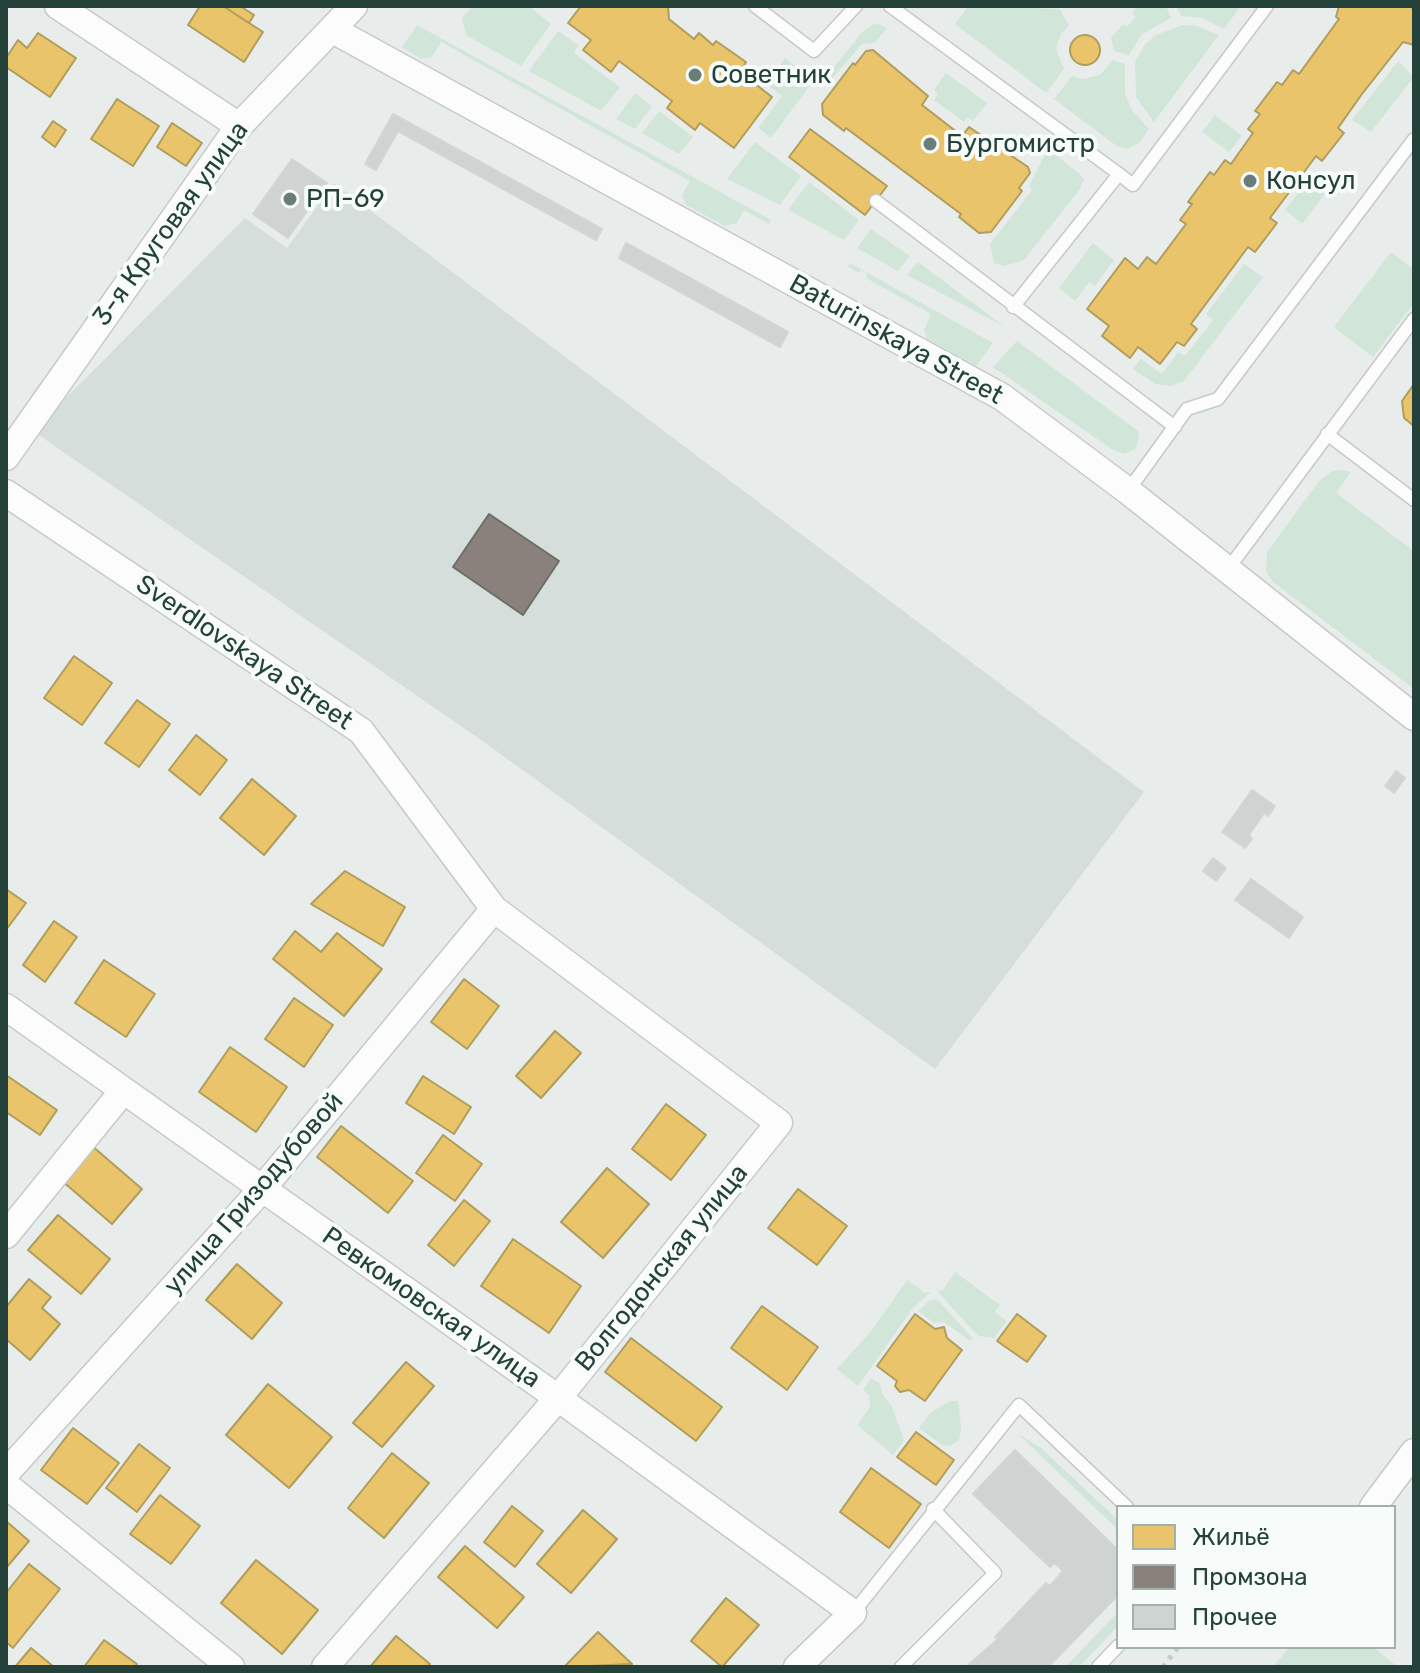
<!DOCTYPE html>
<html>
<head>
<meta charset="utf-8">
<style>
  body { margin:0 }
  #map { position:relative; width:1420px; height:1673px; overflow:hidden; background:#e8edeb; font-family:Rubik,sans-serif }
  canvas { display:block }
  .frame { position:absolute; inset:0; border:8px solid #24423a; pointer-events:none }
  .legend { position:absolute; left:1116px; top:1505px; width:280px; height:144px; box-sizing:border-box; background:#f7fbf9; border:2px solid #a3b1ad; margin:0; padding:10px 14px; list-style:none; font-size:24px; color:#24423a }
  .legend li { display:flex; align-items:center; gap:16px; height:40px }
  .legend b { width:40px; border:2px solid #a3b1ad }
</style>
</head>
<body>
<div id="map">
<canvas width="1420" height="1673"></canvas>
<div class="frame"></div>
<ul class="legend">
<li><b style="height:22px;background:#e9c46a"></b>Жильё</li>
<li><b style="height:22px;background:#8a817c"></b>Промзона</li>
<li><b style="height:22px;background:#cfd4d2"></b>Прочее</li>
</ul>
</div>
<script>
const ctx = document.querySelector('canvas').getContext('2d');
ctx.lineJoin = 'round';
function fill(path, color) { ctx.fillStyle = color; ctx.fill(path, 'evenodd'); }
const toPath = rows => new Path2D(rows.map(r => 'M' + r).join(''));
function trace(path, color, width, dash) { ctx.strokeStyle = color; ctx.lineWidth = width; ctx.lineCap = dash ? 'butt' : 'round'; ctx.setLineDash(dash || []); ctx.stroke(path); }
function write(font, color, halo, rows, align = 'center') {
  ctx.font = font + ' Rubik,sans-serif'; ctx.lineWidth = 8; ctx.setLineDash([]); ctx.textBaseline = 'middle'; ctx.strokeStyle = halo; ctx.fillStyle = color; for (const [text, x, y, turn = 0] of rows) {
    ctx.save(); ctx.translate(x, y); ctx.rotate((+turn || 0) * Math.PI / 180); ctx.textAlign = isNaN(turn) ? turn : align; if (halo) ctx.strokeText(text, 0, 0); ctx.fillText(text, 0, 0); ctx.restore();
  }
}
fill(toPath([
  [334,183,1144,792,935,1069,484,742,33,431,245,218,287,248]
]), '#d6dedb');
fill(toPath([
  [473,6,529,6,551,24,521,66,466,35,462,18],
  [968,6,1060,9,1069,26,1061,34,1056,48,1064,69,1046,93,955,24],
  [1138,6,1166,6,1171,18,1142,34,1129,55,1114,51,1111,38,1123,24,1127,27,1135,17,1132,13],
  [1176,6,1241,6,1224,29,1202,18,1181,16],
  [417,25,771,220,769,224,744,210,737,223,725,226,686,205,682,195,690,181,441,42,432,57,421,59,402,47],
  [881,25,887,28,875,43,862,44,829,82,825,79,862,32,874,24],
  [1182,25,1197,26,1219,35,1154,122,1136,97,1135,62,1145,44,1156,35],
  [558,31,578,45,574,53,620,87,601,111,529,71],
  [785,58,814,80,771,138,758,128,782,96,766,84],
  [1113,60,1125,64,1125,94,1132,110,1149,129,1139,143,1127,149,1118,147,1054,99,1072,76,1083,79,1100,75],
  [1398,61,1414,77,1371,132,1352,120],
  [946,73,987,103,973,121,967,117,964,122,934,100,938,94,934,90],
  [635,93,652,106,635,129,616,119],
  [659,111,693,137,679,154,642,133],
  [1215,115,1242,136,1229,152,1202,132],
  [755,142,801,176,780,205,727,179],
  [1048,149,1080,174,1084,180,1080,189,1024,260,1004,266,994,263,990,244,1032,190,1029,186],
  [1313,173,1331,186,1302,224,1285,210],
  [809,182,859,220,844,240,788,210],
  [871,229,910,256,898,271,857,248],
  [1093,243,1114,260,1095,286,1089,282,1075,301,1059,288],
  [1391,252,1414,270,1414,303,1373,357,1334,327],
  [918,262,1005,327,907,275],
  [850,263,934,310,993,343,976,366,927,339,924,330,931,314,866,278,867,274,861,270,859,273,848,267],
  [1244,264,1263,277,1184,381,1171,386,1155,384,1133,369,1141,359,1162,374,1178,352,1185,356,1213,320,1206,314],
  [1017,341,1138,431,1139,439,1135,449,1125,454,1113,450,993,367],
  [1342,470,1351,472,1336,493,1414,551,1414,689,1273,582,1266,571,1267,552,1319,481,1332,471],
  [955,1272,1000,1305,995,1312,1007,1321,994,1338,978,1336,937,1291,943,1290],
  [907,1280,925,1293,931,1292,913,1308,858,1386,837,1369,872,1330],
  [937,1299,973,1339,969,1340,944,1322,934,1323,918,1311,930,1300],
  [871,1378,880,1384,882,1394,891,1405,904,1440,893,1455,857,1425,870,1407,869,1395,863,1390],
  [950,1401,957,1401,959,1405,961,1429,959,1440,950,1446,942,1445,919,1428,930,1413],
  [1018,1434,1040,1447,1118,1520,1118,1530],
  [1118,1612,1118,1626,1079,1667,1065,1667],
  [1289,1647,1373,1647,1398,1667,1273,1667]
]), '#d1e6d8');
const homes = toPath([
  [200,6,223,6,263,32,244,62,188,25,200,6],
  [223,6,240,6,254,15,249,23,223,6],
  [581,6,668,6,669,19,694,39,699,33,713,45,716,41,746,62,743,67,757,78,754,83,772,97,734,148,700,123,695,130,667,108,672,101,619,61,611,72,583,50,591,40,568,23,581,6],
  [1339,6,1411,6,1414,11,1414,45,1403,42,1362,94,1338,128,1344,133,1322,161,1316,156,1270,218,1277,223,1255,252,1248,247,1191,324,1197,329,1184,346,1177,342,1160,364,1138,347,1130,358,1102,336,1109,326,1087,309,1125,258,1138,269,1147,257,1156,264,1186,224,1180,220,1192,204,1188,202,1210,172,1214,175,1225,160,1231,164,1253,133,1248,129,1260,114,1255,111,1277,82,1282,85,1293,70,1299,74,1339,19,1336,17,1339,6],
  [38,33,76,58,50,97,6,67,6,58,18,40,27,48,38,33],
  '1070 50a15 15 0 1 1 30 0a15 15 0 1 1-30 0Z',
  [873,50,928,96,922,105,962,136,969,127,1028,167,1030,173,1019,188,1022,191,991,232,979,233,959,217,961,214,846,128,844,131,823,115,822,104,853,63,855,65,866,51,873,50],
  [117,99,159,126,133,166,91,139,117,99],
  [53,121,66,130,55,147,42,137,53,121],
  [172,123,202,143,186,166,157,147,172,123],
  [810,129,887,186,865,215,789,157,810,129],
  [1414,384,1414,426,1404,418,1402,401,1414,384],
  [74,656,112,683,82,725,44,698,74,656],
  [137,700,170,724,139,767,105,743,137,700],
  [196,735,227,760,200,795,169,770,196,735],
  [252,779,296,816,264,855,220,818,252,779],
  [345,871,405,907,383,946,311,904,345,871],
  [6,889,26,903,6,930,6,889],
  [54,921,77,937,45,982,23,965,54,921],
  [295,931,321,952,337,933,382,969,344,1016,273,959,295,931],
  [104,960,155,994,126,1037,75,1003,104,960],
  [464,979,499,1006,467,1049,431,1022,464,979],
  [294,998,333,1025,304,1067,265,1039,294,998],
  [555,1031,581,1053,541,1098,516,1076,555,1031],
  [230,1047,287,1087,256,1132,199,1092,230,1047],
  [6,1075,57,1110,40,1135,6,1112,6,1075],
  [423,1076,471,1107,454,1134,406,1103,423,1076],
  [666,1104,706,1135,671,1180,632,1149,666,1104],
  [341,1126,413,1181,388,1213,317,1157,341,1126],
  [443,1135,482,1164,455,1201,416,1173,443,1135],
  [91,1145,142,1189,112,1224,61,1180,91,1145],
  [607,1168,649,1204,603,1258,561,1222,607,1168],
  [798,1189,847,1226,817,1265,768,1228,798,1189],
  [464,1200,490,1221,454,1266,428,1245,464,1200],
  [58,1215,110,1259,81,1294,28,1250,58,1215],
  [513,1239,581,1286,549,1333,481,1286,513,1239],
  [237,1264,282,1303,252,1339,206,1300,237,1264],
  [29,1279,51,1297,42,1308,60,1324,30,1360,6,1339,6,1307,29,1279],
  [762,1306,818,1347,787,1390,731,1348,762,1306],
  [915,1314,935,1329,944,1327,947,1338,962,1350,925,1401,909,1390,900,1392,895,1386,897,1381,877,1366,915,1314],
  [1017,1314,1046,1336,1027,1362,997,1341,1017,1314],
  [631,1338,722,1407,696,1441,605,1372,631,1338],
  [406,1362,434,1386,382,1447,353,1423,406,1362],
  [268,1384,332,1437,289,1488,226,1435,268,1384],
  [73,1428,119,1463,87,1504,41,1470,73,1428],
  [916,1432,954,1460,936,1485,897,1457,916,1432],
  [139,1444,170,1468,137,1512,106,1488,139,1444],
  [392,1453,429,1483,384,1538,348,1508,392,1453],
  [871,1468,921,1504,889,1548,840,1512,871,1468],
  [160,1495,200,1526,171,1564,130,1534,160,1495],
  [512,1506,543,1531,515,1567,484,1542,512,1506],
  [583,1510,617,1539,571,1593,537,1564,583,1510],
  [6,1521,29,1541,6,1568,6,1521],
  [465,1546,524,1597,497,1628,438,1577,465,1546],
  [256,1560,318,1610,282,1654,221,1603,256,1560],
  [29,1564,60,1589,13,1648,6,1642,6,1593,29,1564],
  [726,1598,759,1625,722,1667,691,1641,726,1598],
  [598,1632,632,1664,565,1667,565,1666,598,1632],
  [396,1636,430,1664,427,1667,370,1667,396,1636],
  [104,1640,137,1664,135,1667,84,1667,104,1640],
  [31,1648,54,1667,15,1667,31,1648]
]);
fill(homes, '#e9c46a');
trace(homes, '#ae9d5c', 2);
const industry = toPath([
  [489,514,559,561,523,615,453,567,489,514]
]);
fill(industry, '#8a817c');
trace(industry, '#6b6e68', 2);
const building = toPath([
  [393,114,602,229,596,240,398,131,376,170,365,164,393,114],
  [292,159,327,183,288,238,253,214,292,159],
  [626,243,788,332,780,347,619,258,626,243],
  [1396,771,1405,778,1394,793,1385,786,1396,771],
  [1252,790,1275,806,1268,816,1264,813,1249,835,1252,839,1245,848,1222,832,1252,790],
  [1213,858,1226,868,1216,881,1203,871,1213,858],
  [1251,879,1303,917,1289,938,1235,900,1251,879],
  [1015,1450,1118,1550,1118,1595,1048,1667,966,1667,998,1639,995,1637,1046,1583,1050,1586,1063,1571,1055,1563,1050,1567,973,1494,1015,1450]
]);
fill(building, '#cfd4d2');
trace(building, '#d1d6d4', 2);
const lane = toPath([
  [755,6,814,51,856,6],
  [890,6,1119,174],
  [876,201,1175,427],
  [1013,307,1119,174,1133,185,1267,6],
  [1327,434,1414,500],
  [1128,491,1187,409,1218,399,1414,139],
  [1228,569,1414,319],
  [853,1613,1019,1405,1127,1507],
  [901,1667,995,1573,933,1509],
  [1098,1667,1118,1646]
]);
const street = toPath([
  [58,6,239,126],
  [333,30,1002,397,1128,491,1414,717],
  [6,457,239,126,354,6],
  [6,493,361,731,494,909,779,1123,558,1398,325,1667],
  [6,1007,558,1398,853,1613,797,1667],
  [6,1235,123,1091],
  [6,1473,262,1189,494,909],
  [6,1485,231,1667],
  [1373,1507,1414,1452]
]);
trace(lane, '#c5cac8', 15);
trace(street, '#c5cac8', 29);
trace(toPath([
  [1163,1667,1178,1647]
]), '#c3ccca', 5, [4, 6]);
trace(lane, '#fcfcfc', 12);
trace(street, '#fcfcfc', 26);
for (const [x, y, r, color] of [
  [695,75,8,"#697e78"],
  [930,144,8,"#697e78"],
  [1250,181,8,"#697e78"],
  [290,199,8,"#697e78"]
]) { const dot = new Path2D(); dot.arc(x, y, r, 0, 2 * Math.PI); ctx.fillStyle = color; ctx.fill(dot); trace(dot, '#f7fbf9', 3); }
write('26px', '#24423a', '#f7fbf9', [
  ["Советник",711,75],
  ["Бургомистр",946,144],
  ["Консул",1266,181],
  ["РП-69",306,199]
], 'left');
write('26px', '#24423a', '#f7fbf9', [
  ["3-я Круговая улица",171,224,-54],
  ["Baturinskaya Street",896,340,29],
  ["Sverdlovskaya Street",244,653,34],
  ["улица Гризодубовой",254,1194,-49],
  ["Волгодонская улица",662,1268,-51],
  ["Ревкомовская улица",431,1308,35]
]);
</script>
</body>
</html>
